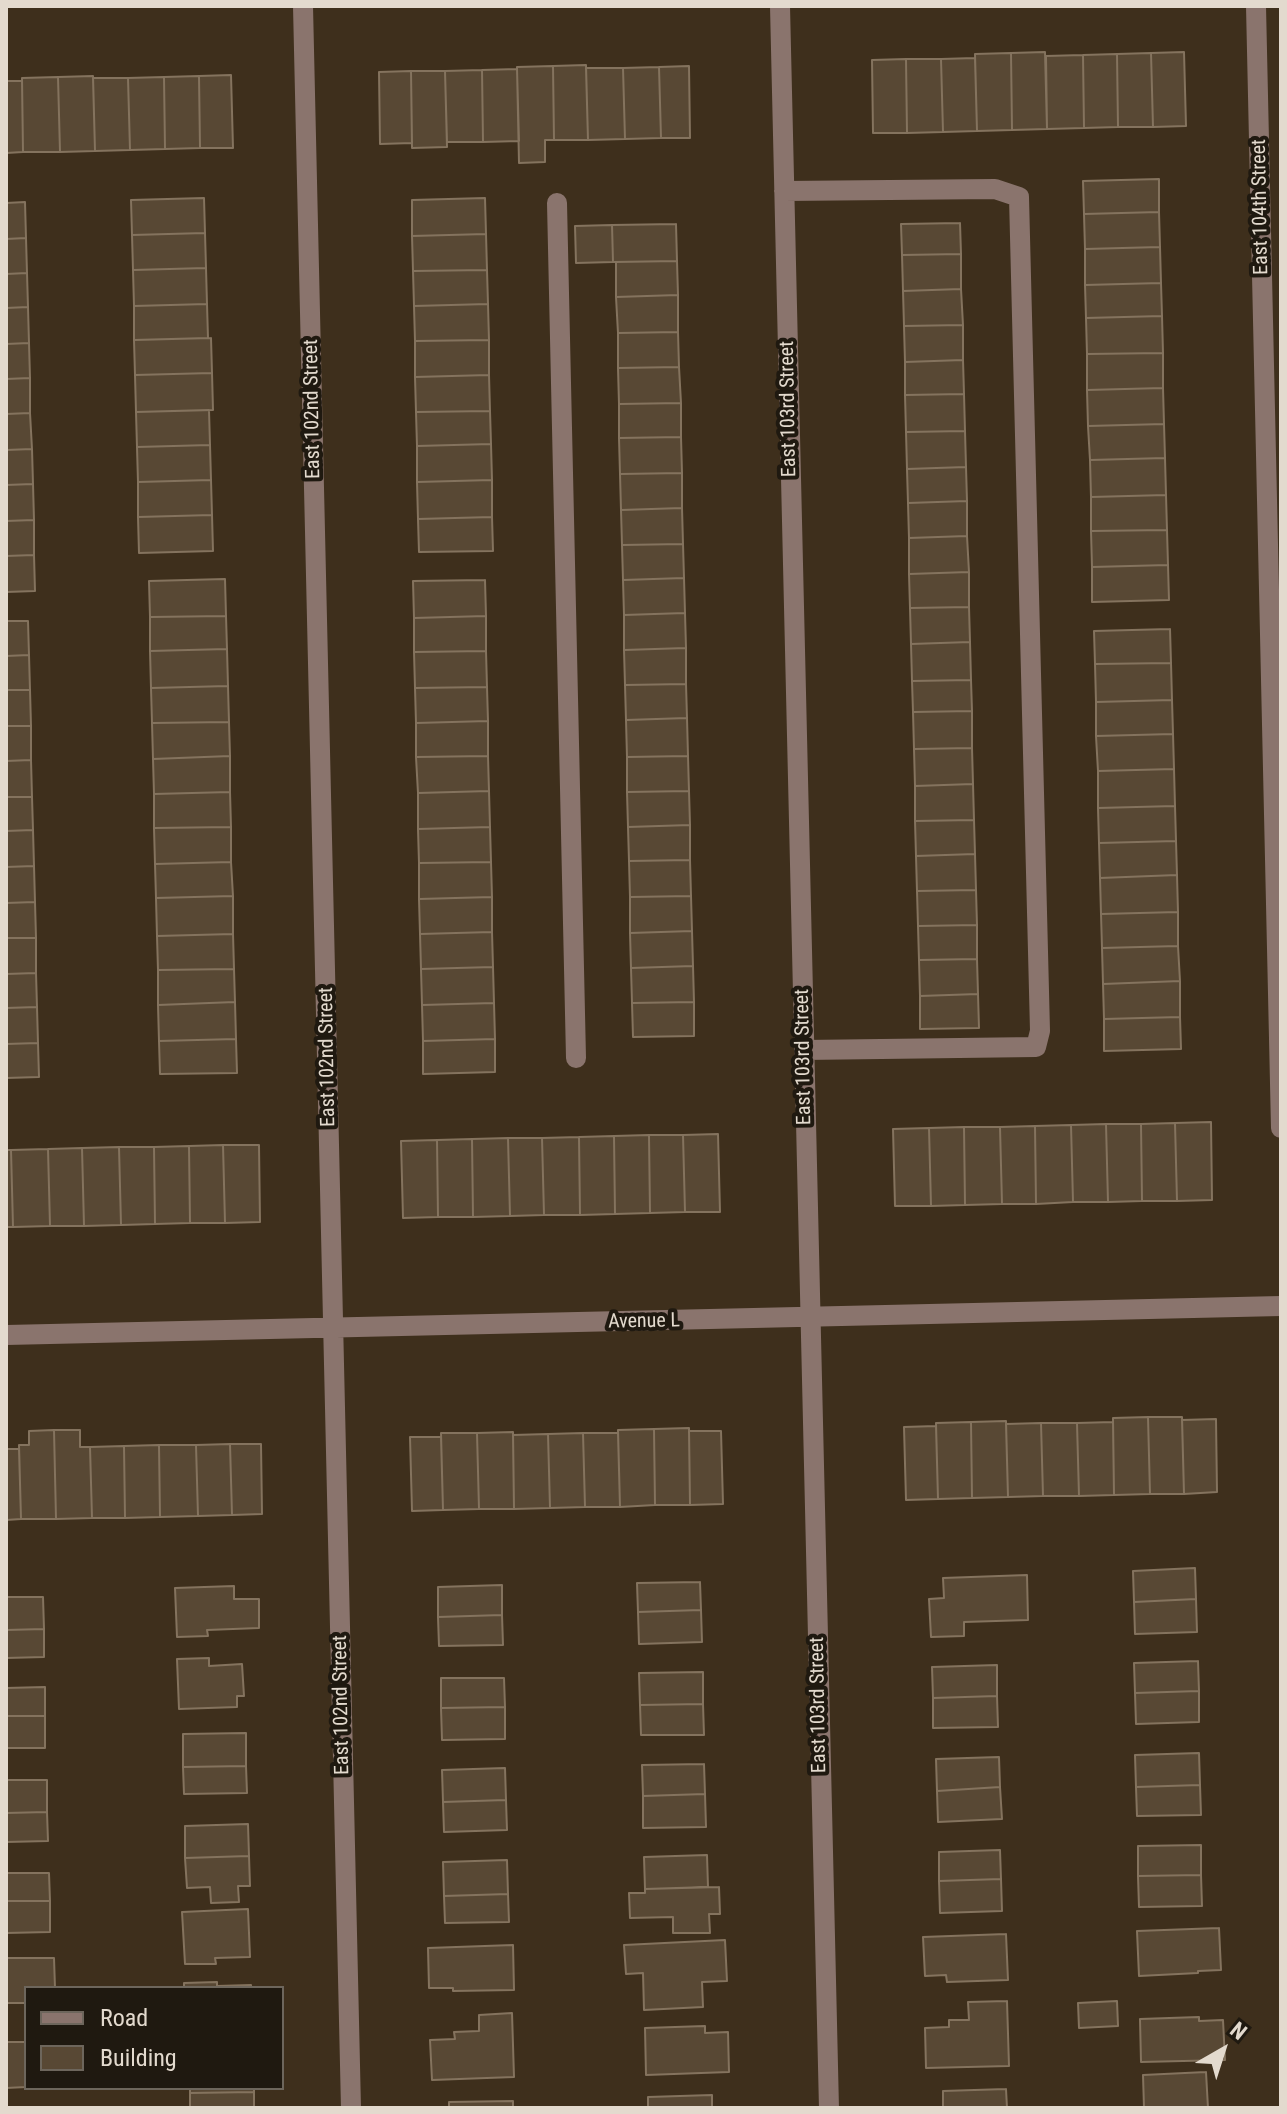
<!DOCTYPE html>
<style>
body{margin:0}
#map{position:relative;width:1287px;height:2114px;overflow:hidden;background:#3e2f1c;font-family:"Roboto Condensed",sans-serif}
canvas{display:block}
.frame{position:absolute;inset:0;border:8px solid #e3dace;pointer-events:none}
.legend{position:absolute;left:24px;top:1986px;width:260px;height:104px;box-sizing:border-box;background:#1f1910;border:2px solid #6d665c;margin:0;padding:10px 14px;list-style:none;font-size:24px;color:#e3dace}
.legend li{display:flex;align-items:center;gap:16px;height:40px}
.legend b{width:40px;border:2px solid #6d665c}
.north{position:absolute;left:1183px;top:2010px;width:80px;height:80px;-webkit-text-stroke:6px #1f1910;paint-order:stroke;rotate:39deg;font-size:22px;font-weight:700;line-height:32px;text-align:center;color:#e3dace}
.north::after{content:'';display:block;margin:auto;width:28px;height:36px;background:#e3dace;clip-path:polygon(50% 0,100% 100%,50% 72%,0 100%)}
</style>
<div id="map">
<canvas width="1287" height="2114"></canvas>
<div class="frame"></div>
<ul class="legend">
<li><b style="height:10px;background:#8a746d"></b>Road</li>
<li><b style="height:22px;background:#584834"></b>Building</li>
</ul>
<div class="north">N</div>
</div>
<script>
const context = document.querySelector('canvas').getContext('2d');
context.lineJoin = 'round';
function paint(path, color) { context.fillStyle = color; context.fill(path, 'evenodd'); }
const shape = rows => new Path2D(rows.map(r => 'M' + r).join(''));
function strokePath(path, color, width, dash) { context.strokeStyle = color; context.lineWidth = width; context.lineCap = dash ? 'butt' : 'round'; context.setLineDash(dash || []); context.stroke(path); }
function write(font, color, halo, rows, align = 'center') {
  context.font = font + ' "Roboto Condensed",sans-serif'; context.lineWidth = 8; context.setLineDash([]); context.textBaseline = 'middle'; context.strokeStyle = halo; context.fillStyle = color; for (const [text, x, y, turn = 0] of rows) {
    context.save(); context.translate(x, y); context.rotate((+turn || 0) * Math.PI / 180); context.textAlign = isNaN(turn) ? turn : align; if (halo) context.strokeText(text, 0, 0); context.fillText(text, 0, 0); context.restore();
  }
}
const building = shape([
 [1045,52,1047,129,1012,130,1011,53,1045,52],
 [1184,52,1186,126,1153,127,1151,53,1184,52],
 [1011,53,1012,130,977,131,975,54,1011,53],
 [1151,53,1153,127,1118,127,1117,54,1151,53],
 [1117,54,1118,127,1084,128,1083,55,1117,54],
 [1083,55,1084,128,1047,129,1046,56,1083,55],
 [975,58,977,131,943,132,941,59,975,58],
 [906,59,941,59,943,132,907,133,906,59],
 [906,59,907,133,873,133,872,60,906,59],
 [586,65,588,140,554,140,553,66,586,65],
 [553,66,554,140,545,140,545,162,519,163,517,67,553,66],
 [689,66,690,138,661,138,659,67,689,66],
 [659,67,661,138,625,139,623,68,659,67],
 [586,68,623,68,625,139,588,140,586,68],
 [517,69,519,141,483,142,482,70,517,69],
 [482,70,483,142,447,142,445,71,482,70],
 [411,71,445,71,447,147,412,148,411,71],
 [411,71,412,143,380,144,379,72,411,71],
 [231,75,233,148,200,148,199,76,231,75],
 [93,76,95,151,60,152,58,77,93,76],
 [199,76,200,148,165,149,164,77,199,76],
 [58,77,60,152,23,152,22,78,58,77],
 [164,77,165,149,130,150,128,78,164,77],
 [93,78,128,78,130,150,95,151,93,78],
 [6,81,22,81,23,152,6,153,6,81],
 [1159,179,1159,212,1084,214,1083,181,1159,179],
 [204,198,205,233,132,235,131,200,204,198],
 [485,198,486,234,412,236,412,200,485,198],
 [25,202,26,238,6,239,6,203,25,202],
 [1159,212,1160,247,1085,249,1084,214,1159,212],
 [960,223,961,254,902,255,901,224,960,223],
 [676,224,677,261,613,262,612,225,676,224],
 [612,225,613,262,576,263,575,226,612,225],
 [205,233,206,268,133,270,132,235,205,233],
 [486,234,487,270,413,271,412,236,486,234],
 [26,238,27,273,6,274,6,239,26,238],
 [1160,247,1161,283,1085,285,1085,249,1160,247],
 [961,254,961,289,903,291,902,255,961,254],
 [677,261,678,295,616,297,616,262,677,261],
 [206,268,207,304,134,306,133,270,206,268],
 [487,270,488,304,414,306,413,271,487,270],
 [27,273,28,307,6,308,6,274,27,273],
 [1161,283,1162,316,1086,318,1085,285,1161,283],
 [961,289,963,325,904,326,903,291,961,289],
 [678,295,678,332,618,333,616,297,678,295],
 [207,304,208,338,134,340,134,306,207,304],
 [488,304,489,340,415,341,414,306,488,304],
 [28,307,29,343,6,344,6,308,28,307],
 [1162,316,1163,353,1087,354,1086,318,1162,316],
 [963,325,963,360,905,362,904,326,963,325],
 [678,332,679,367,618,368,618,333,678,332],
 [211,338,212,373,135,375,134,340,211,338],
 [489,340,489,375,415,377,415,341,489,340],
 [29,343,30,378,6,379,6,344,29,343],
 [1163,353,1163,388,1087,390,1087,354,1163,353],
 [963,360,964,394,905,395,905,362,963,360],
 [679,367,681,403,619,404,618,368,679,367],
 [212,373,213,410,136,412,135,375,212,373],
 [489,375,490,411,416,412,415,377,489,375],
 [30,378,30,413,6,414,6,379,30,378],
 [1163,388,1164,424,1088,426,1087,390,1163,388],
 [964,394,965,431,906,432,905,395,964,394],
 [681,403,681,437,619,438,619,404,681,403],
 [209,410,210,445,137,447,136,412,209,410],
 [490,411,491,444,417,446,416,412,490,411],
 [30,413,32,449,6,450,6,414,30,413],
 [1164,424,1165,458,1090,460,1088,426,1164,424],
 [965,431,966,467,907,469,906,432,965,431],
 [681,437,682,473,620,474,619,438,681,437],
 [491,444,492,480,417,482,417,446,491,444],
 [210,445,211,480,138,482,137,447,210,445],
 [32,449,33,484,6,485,6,450,32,449],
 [1165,458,1166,495,1091,497,1090,460,1165,458],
 [966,467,967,501,908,503,907,469,966,467],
 [682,473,682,508,621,510,620,474,682,473],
 [211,480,212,515,138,517,138,482,211,480],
 [492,480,492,517,418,519,417,482,492,480],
 [33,484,34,520,6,521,6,485,33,484],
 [1166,495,1167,530,1091,531,1091,497,1166,495],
 [967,501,967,536,909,538,908,503,967,501],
 [682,508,683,544,622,545,621,510,682,508],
 [212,515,213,551,139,553,138,517,212,515],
 [492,517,493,551,419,552,418,519,492,517],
 [34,520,34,555,6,556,6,521,34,520],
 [1167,530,1168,565,1092,567,1091,531,1167,530],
 [967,536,969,572,909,574,909,538,967,536],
 [683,544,684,578,623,580,622,545,683,544],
 [34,555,35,591,6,592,6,556,34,555],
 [1168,565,1169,600,1092,602,1092,567,1168,565],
 [969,572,969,607,910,608,909,574,969,572],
 [684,578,685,613,624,615,623,580,684,578],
 [225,579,226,616,150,617,149,581,225,579],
 [485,580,486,616,414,618,413,581,485,580],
 [969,607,970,642,911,644,910,608,969,607],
 [685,613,686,648,624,650,624,615,685,613],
 [226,616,227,649,150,651,150,617,226,616],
 [486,616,486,651,414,652,414,618,486,616],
 [6,621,28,621,29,655,6,656,6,621],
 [1170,629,1171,663,1095,664,1094,631,1170,629],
 [970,642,971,680,912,681,911,644,970,642],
 [686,648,686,684,625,685,624,650,686,648],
 [227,649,228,686,151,688,150,651,227,649],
 [486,651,487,687,415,688,414,652,486,651],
 [29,655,30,690,6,690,6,656,29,655],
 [1171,663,1172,700,1096,702,1095,664,1171,663],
 [971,680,972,711,913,712,912,681,971,680],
 [686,684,687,718,626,720,625,685,686,684],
 [228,686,229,722,152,723,151,688,228,686],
 [487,687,488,721,416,723,415,688,487,687],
 [6,690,30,690,31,726,6,726,6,690],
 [1172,700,1173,734,1096,736,1096,702,1172,700],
 [972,711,972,748,914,749,913,712,972,711],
 [687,718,688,756,627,757,626,720,687,718],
 [488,721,488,756,416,757,416,723,488,721],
 [229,722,230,756,153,759,152,723,229,722],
 [6,726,31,726,31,760,6,761,6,726],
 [1173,734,1174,769,1098,771,1096,736,1173,734],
 [972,748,973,784,915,786,914,749,972,748],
 [230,756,230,792,154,794,153,759,230,756],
 [488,756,489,791,418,793,416,757,488,756],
 [688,756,689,791,627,792,627,757,688,756],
 [31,760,32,797,6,797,6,761,31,760],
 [1174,769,1175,806,1098,808,1098,771,1174,769],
 [973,784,974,820,915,821,915,786,973,784],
 [489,791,490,827,418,829,418,793,489,791],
 [689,791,690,825,628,827,627,792,689,791],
 [230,792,231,827,154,828,154,794,230,792],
 [6,797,32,797,33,830,6,831,6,797],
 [1175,806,1176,841,1099,843,1098,808,1175,806],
 [974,820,975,854,916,856,915,821,974,820],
 [690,825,690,860,629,861,628,827,690,825],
 [231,827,231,862,155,864,154,828,231,827],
 [490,827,491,862,419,863,418,829,490,827],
 [33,830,34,866,6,867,6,831,33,830],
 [1176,841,1177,875,1100,878,1099,843,1176,841],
 [975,854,976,890,917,891,916,856,975,854],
 [690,860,691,896,630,897,629,861,690,860],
 [231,862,233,896,156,898,155,864,231,862],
 [491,862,492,897,419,899,419,863,491,862],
 [34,866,35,902,6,903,6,867,34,866],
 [1177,875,1178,912,1101,914,1100,878,1177,875],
 [976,890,977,925,918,926,917,891,976,890],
 [233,896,233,934,157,936,156,898,233,896],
 [691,896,692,931,630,933,630,897,691,896],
 [492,897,492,932,420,934,419,899,492,897],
 [35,902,36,938,6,938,6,903,35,902],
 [1178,912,1178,946,1102,948,1101,914,1178,912],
 [977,925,977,959,919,960,918,926,977,925],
 [692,931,693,966,631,968,630,933,692,931],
 [492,932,493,967,421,969,420,934,492,932],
 [233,934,234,969,158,970,157,936,233,934],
 [6,938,36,938,36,973,6,974,6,938],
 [1178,946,1180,981,1103,984,1102,948,1178,946],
 [977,959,978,994,920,996,919,960,977,959],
 [693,966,694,1002,632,1003,631,968,693,966],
 [493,967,494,1003,422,1005,421,969,493,967],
 [234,969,235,1002,158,1005,158,970,234,969],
 [36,973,37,1007,6,1008,6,974,36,973],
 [1180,981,1180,1017,1104,1019,1103,984,1180,981],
 [978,994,979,1028,920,1029,920,996,978,994],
 [235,1002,236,1039,159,1041,158,1005,235,1002],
 [694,1002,694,1036,633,1037,632,1003,694,1002],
 [494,1003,495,1039,423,1041,422,1005,494,1003],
 [37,1007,38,1043,6,1044,6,1008,37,1007],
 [1180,1017,1181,1049,1104,1051,1104,1019,1180,1017],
 [236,1039,237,1073,160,1074,159,1041,236,1039],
 [495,1039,495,1072,423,1074,423,1041,495,1039],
 [38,1043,39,1077,6,1078,6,1044,38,1043],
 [1211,1122,1212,1200,1177,1201,1175,1123,1211,1122],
 [1175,1123,1177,1201,1142,1201,1141,1124,1175,1123],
 [1106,1124,1108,1202,1073,1202,1071,1125,1106,1124],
 [1106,1124,1141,1124,1142,1201,1108,1202,1106,1124],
 [1071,1125,1073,1202,1036,1204,1035,1126,1071,1125],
 [1035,1126,1036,1204,1002,1204,1000,1127,1035,1126],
 [964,1127,965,1205,931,1206,929,1128,964,1127],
 [964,1127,1000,1127,1002,1204,965,1205,964,1127],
 [929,1128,931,1206,895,1206,893,1129,929,1128],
 [718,1134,720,1212,685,1212,683,1135,718,1134],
 [649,1135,650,1213,615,1214,614,1136,649,1135],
 [649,1135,683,1135,685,1212,650,1213,649,1135],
 [614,1136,615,1214,580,1215,579,1137,614,1136],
 [579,1137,580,1215,544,1215,542,1138,579,1137],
 [508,1138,510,1216,473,1217,472,1139,508,1138],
 [508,1138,542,1138,544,1215,510,1216,508,1138],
 [472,1139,473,1217,438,1217,437,1140,472,1139],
 [437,1140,438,1217,403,1218,401,1141,437,1140],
 [223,1145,225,1223,190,1223,189,1146,223,1145],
 [223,1145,259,1145,260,1222,225,1223,223,1145],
 [189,1146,190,1223,155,1224,154,1147,189,1146],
 [119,1147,121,1225,84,1226,82,1148,119,1147],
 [119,1147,154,1147,155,1224,121,1225,119,1147],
 [82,1148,84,1226,50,1226,48,1149,82,1148],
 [48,1149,50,1226,13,1227,11,1150,48,1149],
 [6,1150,11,1150,13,1227,6,1227,6,1150],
 [1148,1417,1150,1494,1114,1495,1113,1418,1148,1417],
 [1148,1417,1182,1417,1184,1494,1150,1494,1148,1417],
 [1216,1419,1217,1492,1184,1494,1182,1420,1216,1419],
 [1006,1421,1008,1497,972,1498,971,1422,1006,1421],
 [971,1422,972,1498,938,1499,936,1423,971,1422],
 [1113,1422,1114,1495,1079,1496,1077,1423,1113,1422],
 [1041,1423,1043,1496,1008,1497,1006,1424,1041,1423],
 [1041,1423,1077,1423,1079,1496,1043,1496,1041,1423],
 [936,1426,938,1499,906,1500,904,1427,936,1426],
 [689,1428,690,1505,655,1505,654,1429,689,1428],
 [654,1429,655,1505,620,1507,618,1430,654,1429],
 [54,1430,56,1519,21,1519,19,1445,29,1445,29,1431,54,1430],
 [54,1430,80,1430,80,1447,90,1447,92,1518,56,1519,54,1430],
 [689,1431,721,1431,723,1504,690,1505,689,1431],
 [513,1432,514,1509,479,1509,477,1433,513,1432],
 [441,1433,477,1433,479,1509,443,1510,441,1433],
 [583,1433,585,1507,550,1508,548,1434,583,1433],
 [583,1433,618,1433,620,1507,585,1507,583,1433],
 [548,1434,550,1508,514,1509,513,1435,548,1434],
 [410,1437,441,1437,443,1510,412,1511,410,1437],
 [230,1444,232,1515,198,1516,196,1445,230,1444],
 [230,1444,261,1444,262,1514,232,1515,230,1444],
 [159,1445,160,1517,125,1518,124,1446,159,1445],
 [159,1445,196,1445,198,1516,160,1517,159,1445],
 [124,1446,125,1518,92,1518,90,1447,124,1446],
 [6,1449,19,1449,21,1519,6,1520,6,1449],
 [1195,1568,1196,1599,1134,1602,1133,1571,1195,1568],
 [1027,1575,1028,1620,964,1622,964,1636,931,1637,929,1599,944,1598,943,1578,1027,1575],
 [700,1582,701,1610,638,1612,637,1583,700,1582],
 [502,1585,502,1615,438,1617,438,1587,502,1585],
 [234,1586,234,1599,259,1599,259,1628,207,1630,208,1636,177,1637,175,1588,234,1586],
 [6,1597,43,1597,44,1629,6,1630,6,1597],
 [1196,1599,1197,1632,1135,1634,1134,1602,1196,1599],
 [701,1610,702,1642,639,1644,638,1612,701,1610],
 [502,1615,503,1645,439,1646,438,1617,502,1615],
 [44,1629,44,1657,6,1658,6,1630,44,1629],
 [209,1658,209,1666,242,1664,244,1696,237,1696,237,1707,179,1709,177,1659,209,1658],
 [1198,1661,1199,1691,1135,1693,1134,1663,1198,1661],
 [997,1665,997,1696,933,1698,932,1667,997,1665],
 [703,1672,703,1704,640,1705,639,1673,703,1672],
 [441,1678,504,1678,505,1707,441,1708,441,1678],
 [45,1687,45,1716,6,1716,6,1688,45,1687],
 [1199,1691,1199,1722,1136,1724,1135,1693,1199,1691],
 [997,1696,998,1727,933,1728,933,1698,997,1696],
 [703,1704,704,1735,641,1735,640,1705,703,1704],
 [505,1707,505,1739,442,1740,441,1708,505,1707],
 [6,1716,45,1716,45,1748,6,1748,6,1716],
 [246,1733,246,1766,183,1767,183,1734,246,1733],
 [1199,1753,1200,1785,1136,1787,1135,1755,1199,1753],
 [999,1757,1000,1787,937,1791,936,1759,999,1757],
 [704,1764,705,1794,643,1796,642,1765,704,1764],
 [246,1766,247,1793,184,1794,183,1767,246,1766],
 [505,1768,506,1800,443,1802,442,1770,505,1768],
 [6,1780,47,1780,47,1812,6,1813,6,1780],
 [1200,1785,1201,1815,1137,1816,1136,1787,1200,1785],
 [1000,1787,1002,1819,938,1822,937,1791,1000,1787],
 [705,1794,706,1827,643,1828,643,1796,705,1794],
 [506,1800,507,1830,444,1832,443,1802,506,1800],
 [47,1812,48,1841,6,1842,6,1813,47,1812],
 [248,1824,249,1856,185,1858,185,1826,248,1824],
 [1201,1845,1201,1875,1138,1876,1138,1846,1201,1845],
 [1000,1850,1001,1879,939,1881,939,1852,1000,1850],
 [707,1855,708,1887,645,1889,644,1857,707,1855],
 [249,1856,250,1886,238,1886,239,1902,211,1903,210,1887,187,1888,185,1858,249,1856],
 [507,1860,508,1894,444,1896,443,1862,507,1860],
 [6,1873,49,1873,50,1901,6,1901,6,1873],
 [1201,1875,1202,1906,1139,1907,1138,1876,1201,1875],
 [1001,1879,1002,1911,940,1913,939,1881,1001,1879],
 [719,1887,720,1914,709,1914,710,1933,673,1933,673,1917,630,1918,629,1893,645,1893,645,1889,719,1887],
 [508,1894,509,1922,445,1923,444,1896,508,1894],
 [6,1901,50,1901,50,1932,6,1933,6,1901],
 [248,1909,250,1957,215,1958,216,1964,185,1964,182,1912,248,1909],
 [1219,1928,1221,1970,1198,1971,1198,1973,1139,1976,1137,1931,1219,1928],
 [1006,1934,1008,1980,947,1982,946,1975,925,1976,923,1937,1006,1934],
 [725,1940,727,1981,702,1982,703,2007,644,2010,643,1973,626,1974,624,1945,725,1940],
 [513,1945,514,1990,453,1991,453,1988,429,1988,428,1948,513,1945],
 [6,1958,54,1958,55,1988,26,1988,26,2009,25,2003,6,2003,6,1958],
 [217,1982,217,1986,251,1985,251,1988,184,1988,184,1983,217,1982],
 [1007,2001,1009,2066,926,2068,925,2028,949,2027,949,2020,969,2020,968,2002,1007,2001],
 [1117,2001,1118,2026,1079,2028,1078,2003,1117,2001],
 [512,2013,514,2077,432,2080,430,2040,455,2039,454,2032,479,2031,479,2015,512,2013],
 [1199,2017,1199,2021,1223,2020,1225,2060,1141,2062,1140,2019,1199,2017],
 [705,2026,705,2033,728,2032,729,2072,646,2075,645,2028,705,2026],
 [25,2035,26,2035,26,2087,6,2088,6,2042,25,2042,25,2035],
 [1206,2072,1208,2108,1144,2108,1143,2075,1206,2072],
 [190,2088,254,2088,254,2092,190,2093,190,2088],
 [1006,2089,1007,2108,943,2108,943,2091,1006,2089],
 [254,2092,254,2108,190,2108,190,2093,254,2092],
 [712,2095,712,2108,648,2108,648,2097,712,2095],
 [513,2101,513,2108,449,2108,449,2102,513,2101]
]);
const minor = shape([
 [303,6,351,2108],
 [780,6,829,2108],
 [1256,6,1281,1128],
 [784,191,995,189,1019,197,1040,1031,1036,1047,804,1050],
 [557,203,576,1058],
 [6,1335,1281,1306]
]);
const streetNames = [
 ["East 104th Street",1261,207,-91],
 ["East 102nd Street",313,409,-91],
 ["East 103rd Street",789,409,-91],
 ["East 102nd Street",328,1057,-91],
 ["East 103rd Street",804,1057,-91],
 ["Avenue L",644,1322,-1],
 ["East 102nd Street",342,1705,-91],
 ["East 103rd Street",819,1705,-91]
];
paint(building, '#584834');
strokePath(building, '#84735e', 2);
strokePath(minor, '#8a746d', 20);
write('20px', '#e3dace', '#1f1910', streetNames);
</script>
